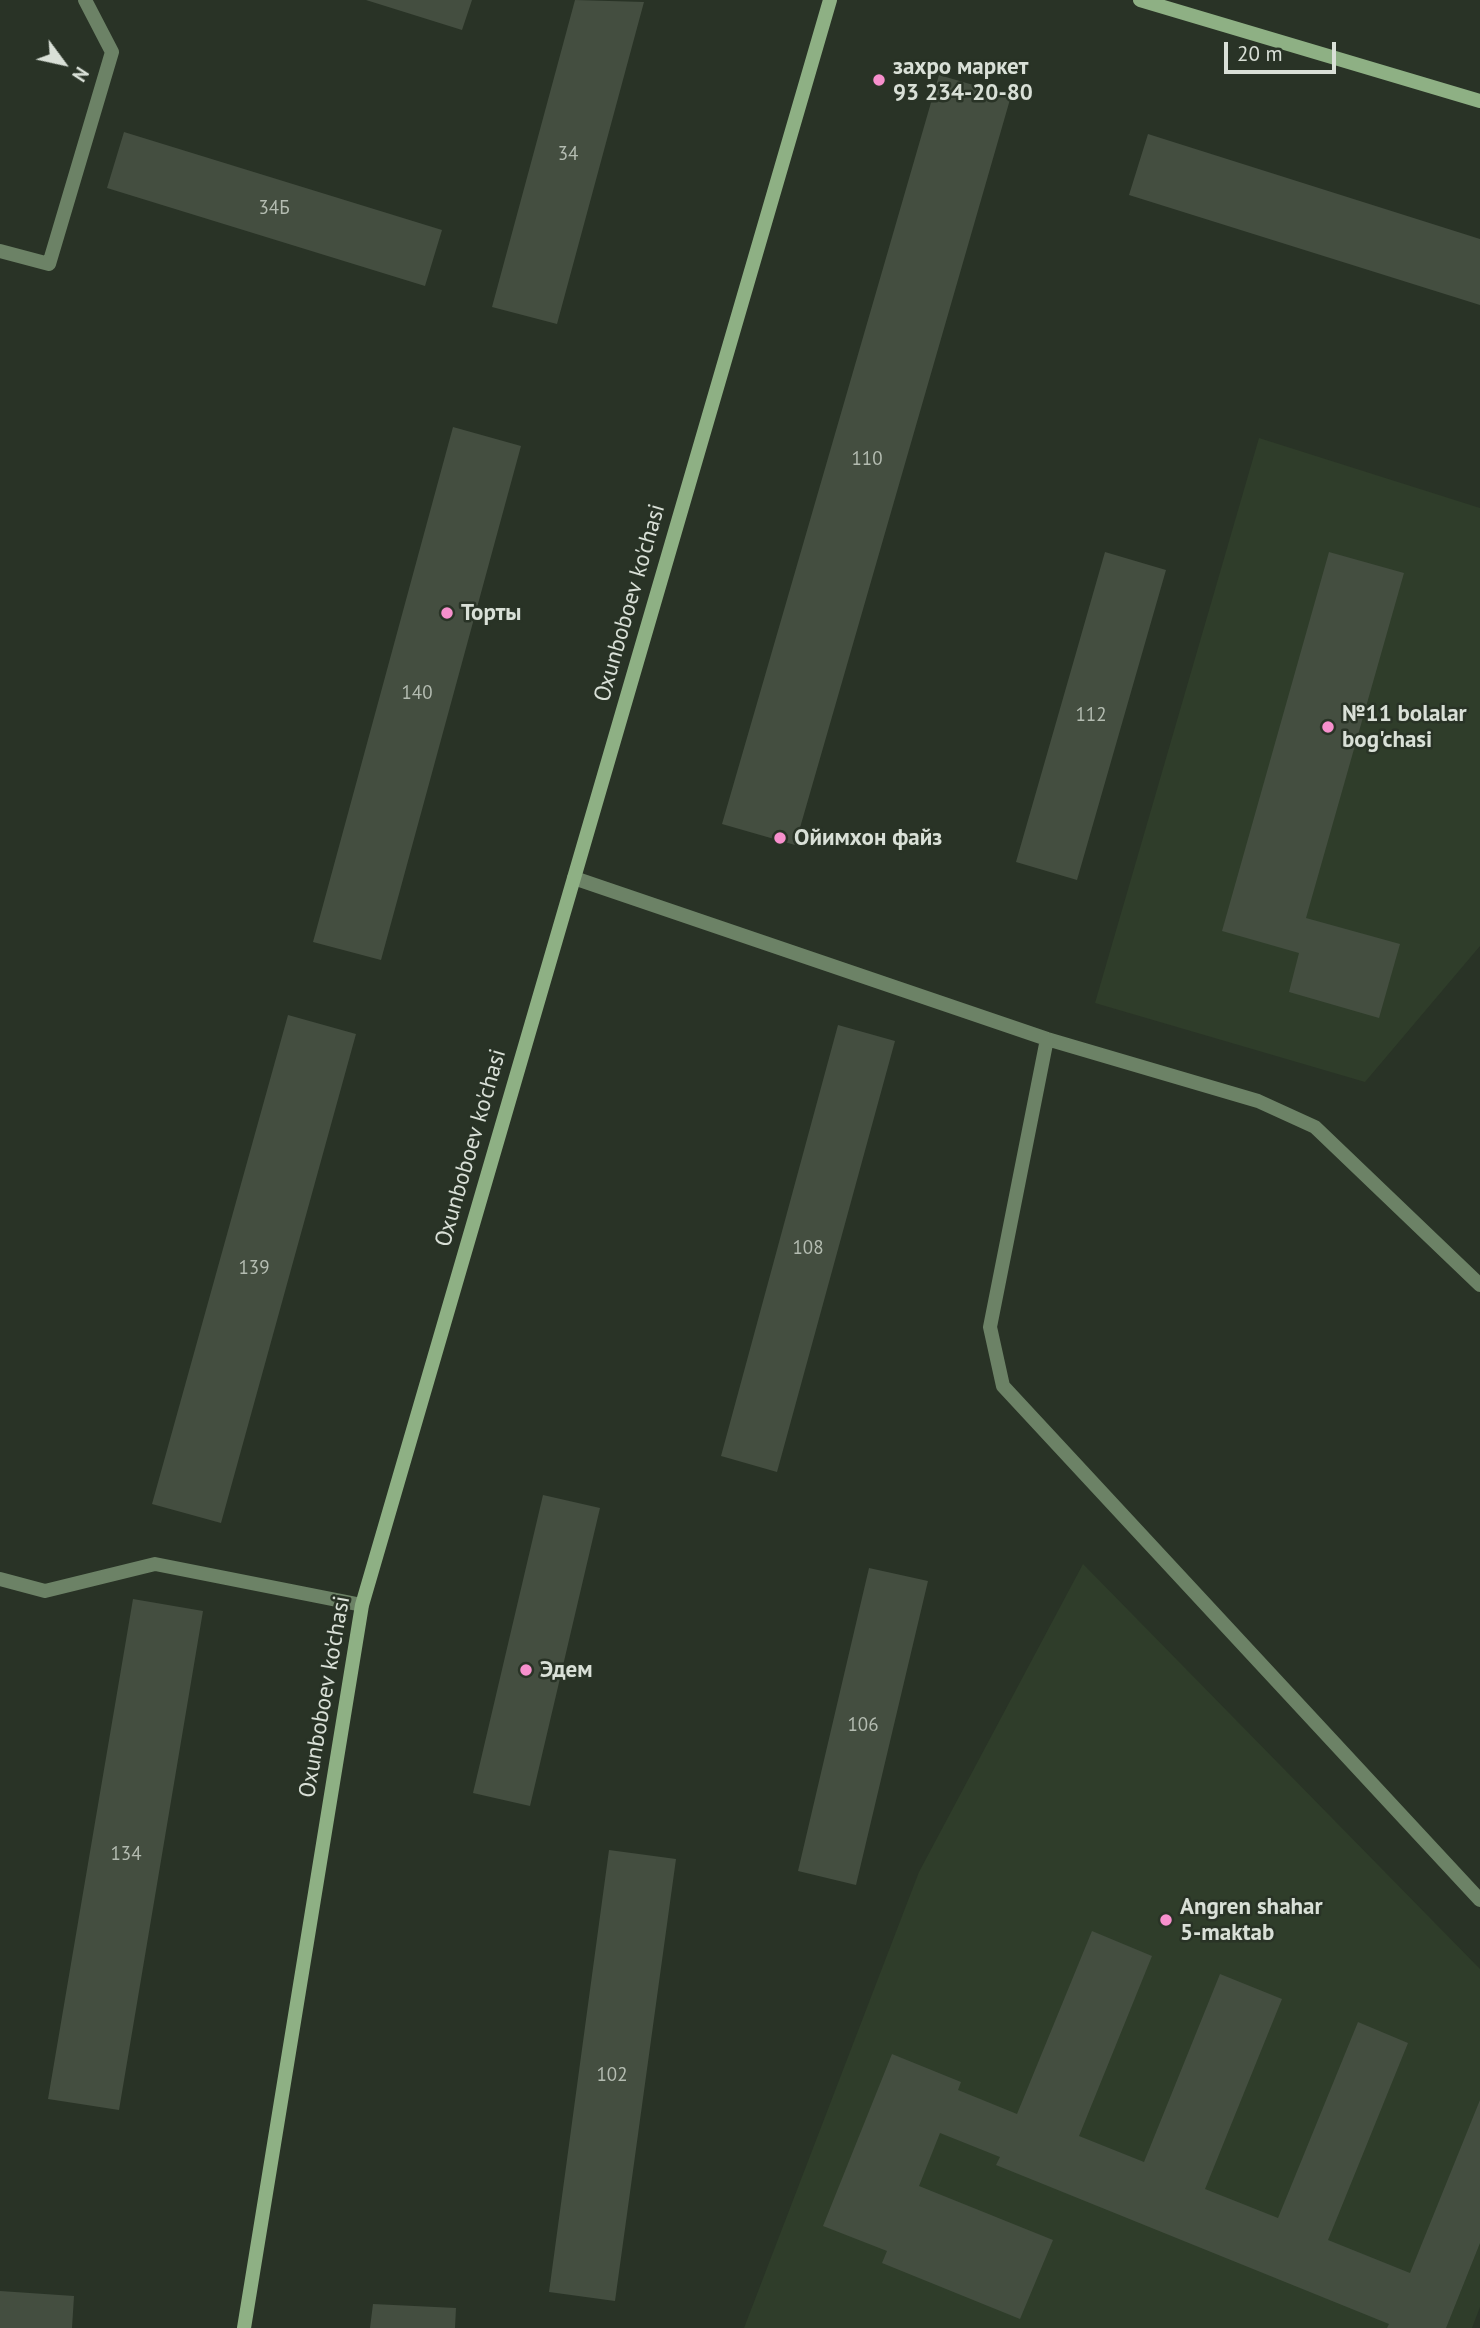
<!DOCTYPE html>
<meta charset="utf-8">
<style>
body{margin:0}
#map{position:relative;width:1480px;height:2328px;overflow:hidden;background:#293326;font-family:"PT Sans",sans-serif}
canvas{display:block}
.north{position:absolute;left:28px;top:28px;width:70px;height:70px;-webkit-text-stroke:5px #293326;paint-order:stroke;rotate:123deg;font-size:19px;font-weight:700;line-height:28px;text-align:center;color:#d9e0d7}
.north::after{content:'';display:block;margin:auto;width:24px;height:32px;background:#d9e0d7;clip-path:polygon(50% 0,100% 100%,50% 72%,0 100%)}
.scale{position:absolute;left:1224px;top:42px;width:112px;height:32px;box-sizing:border-box;border:4px solid #d9e0d7;border-top:0;padding-left:9px;font-size:21px;line-height:24px;white-space:nowrap;color:#d9e0d7;-webkit-text-stroke:5px #293326;paint-order:stroke}
</style>
<div id="map">
<canvas width="1480" height="2328"></canvas>
<div class="north">N</div>
<div class="scale">20 m</div>
</div>
<script>
const context = document.querySelector('canvas').getContext('2d');
context.lineJoin = 'round';
function paint(path, color) { context.fillStyle = color; context.fill(path, 'evenodd'); }
const shape = rows => new Path2D(rows.map(r => 'M' + r).join(''));
function strokePath(path, color, width, dash) { context.strokeStyle = color; context.lineWidth = width; context.lineCap = dash ? 'butt' : 'round'; context.setLineDash(dash || []); context.stroke(path); }
function write(font, color, halo, rows, align = 'center') {
  context.font = font + ' "PT Sans",sans-serif'; context.lineWidth = 5; context.setLineDash([]); context.textBaseline = 'middle'; context.strokeStyle = halo; context.fillStyle = color; for (const [text, x, y, turn = 0] of rows) {
    context.save(); context.translate(x, y); context.rotate((+turn || 0) * Math.PI / 180); context.textAlign = isNaN(turn) ? turn : align; if (halo) context.strokeText(text, 0, 0); context.fillText(text, 0, 0); context.restore();
  }
}
const built = shape([
 [1259,438,1480,508,1480,946,1365,1082,1095,1003],
 [1083,1564,1480,1969,1480,2307,1472,2328,744,2328,919,1872]
]);
const building = shape([
 [366,0,472,0,462,30],
 [575,0,644,2,557,324,492,307],
 [939,75,1011,96,795,845,722,824],
 [124,132,442,230,425,286,107,188],
 [1148,134,1480,239,1480,305,1129,195],
 [453,427,521,446,381,960,313,942],
 [1105,552,1166,570,1077,880,1016,862],
 [1329,552,1404,573,1306,918,1400,944,1379,1018,1289,992,1299,953,1222,931],
 [288,1015,356,1034,221,1523,152,1504],
 [838,1025,895,1041,777,1472,721,1456],
 [543,1495,600,1508,530,1806,473,1793],
 [869,1568,928,1581,856,1885,798,1871],
 [133,1599,203,1611,119,2110,48,2099],
 [609,1850,676,1859,615,2301,549,2292],
 [1092,1931,1152,1956,1079,2136,1144,2162,1220,1974,1282,1999,1205,2189,1278,2218,1358,2022,1408,2043,1328,2240,1410,2273,1480,2100,1480,2243,1446,2328,1387,2328,1389,2324,996,2165,1000,2157,940,2133,919,2186,1053,2240,1020,2319,882,2263,887,2251,823,2226,892,2054,961,2082,958,2090,1017,2114],
 [0,2291,74,2296,72,2328,0,2328],
 [373,2304,456,2308,455,2328,370,2328]
]);
const lane = shape([
 [0,251,49,264,112,52,85,0],
 [0,1579,45,1591,155,1564,362,1605]
]);
const street = shape([
 [574,878,1047,1039,1258,1101,1315,1127,1480,1285],
 [1047,1039,990,1327,1003,1386,1480,1900]
]);
const secondary = shape([
 [1140,0,1480,101],
 [244,2328,362,1605,830,0]
]);
const markers = [
 [879,80,7,"#f790cd"],
 [447,613,7,"#f790cd"],
 [1328,727,7,"#f790cd"],
 [780,838,7,"#f790cd"],
 [526,1670,7,"#f790cd"],
 [1166,1920,7,"#f790cd"]
];
const numberNames = [
 ["34",568,155],
 ["34Б",274,209],
 ["110",867,460],
 ["140",417,694],
 ["112",1091,716],
 ["108",808,1249],
 ["139",254,1269],
 ["106",863,1726],
 ["134",126,1855],
 ["102",612,2076]
];
const poiNames = [
 ["захро маркет",893,67],
 ["93 234-20-80",893,93],
 ["Торты",461,613],
 ["№11 bolalar",1342,714],
 ["bog'chasi",1342,740],
 ["Ойимхон файз",794,838],
 ["Эдем",540,1670],
 ["Angren shahar",1180,1907],
 ["5-maktab",1180,1933]
];
const streetNames = [
 ["Oxunboboev ko'chasi",630,603,-74],
 ["Oxunboboev ko'chasi",471,1148,-74],
 ["Oxunboboev ko'chasi",325,1697,-80]
];
paint(built, '#2f3d2a');
paint(building, '#444e40');
strokePath(lane, '#6c8266', 14);
strokePath(street, '#6c8266', 14);
strokePath(secondary, '#8eb084', 14);
for (const [x, y, r, color] of markers) { const dot = new Path2D(); dot.arc(x, y, r, 0, 2 * Math.PI); context.fillStyle = color; context.fill(dot); strokePath(dot, '#293326', 2.5); }
write('19px', '#b4bcb1', null, numberNames);
write('bold 23px', '#d9e0d7', '#293326', poiNames, 'left');
write('23px', '#d9e0d7', '#293326', streetNames);
</script>
